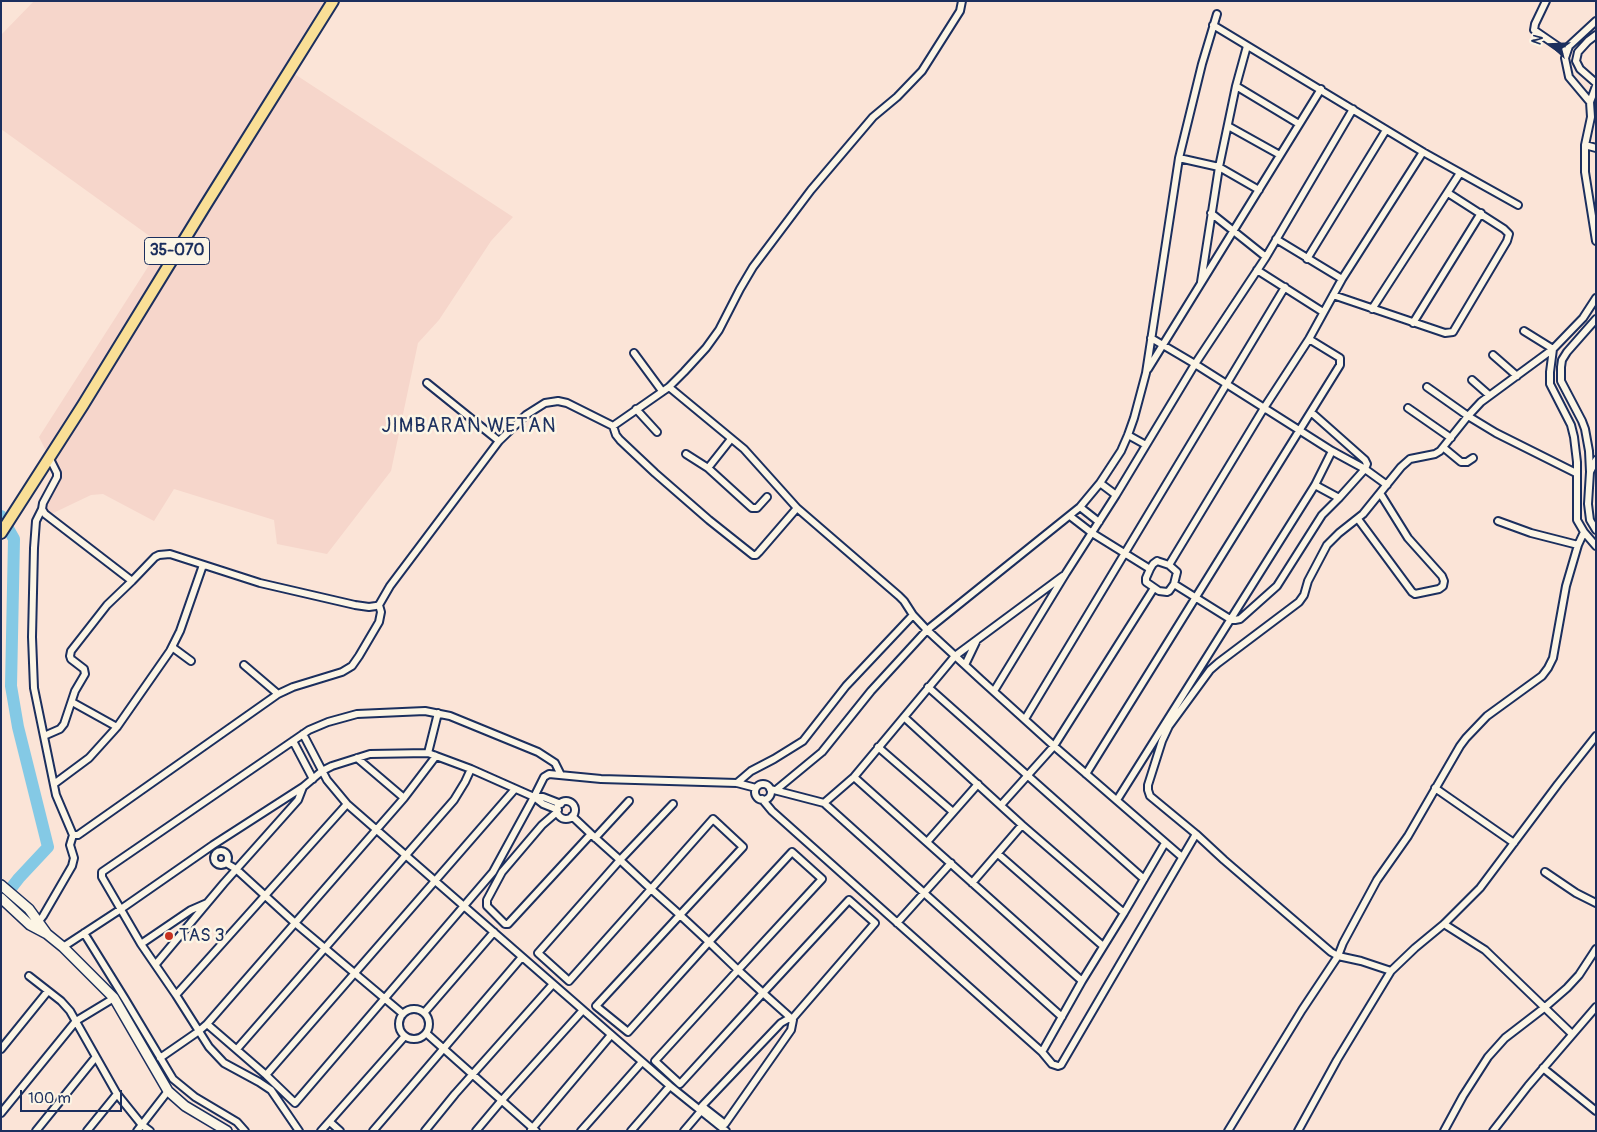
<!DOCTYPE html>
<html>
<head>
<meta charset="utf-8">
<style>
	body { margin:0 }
	#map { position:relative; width:1597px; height:1132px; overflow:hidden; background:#fbe4d7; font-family:Pangolin,sans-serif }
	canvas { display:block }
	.frame { position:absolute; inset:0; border:2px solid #1b2f5e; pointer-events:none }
	.north { position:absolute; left:1527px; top:20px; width:50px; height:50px; -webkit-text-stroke:4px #fcf5e5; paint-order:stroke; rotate:290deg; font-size:14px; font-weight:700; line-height:20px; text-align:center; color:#1b2f5e }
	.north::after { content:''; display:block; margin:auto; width:18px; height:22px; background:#1b2f5e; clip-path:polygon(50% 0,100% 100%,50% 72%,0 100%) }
	.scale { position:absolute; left:20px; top:1090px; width:102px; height:22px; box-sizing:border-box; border:2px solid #1b2f5e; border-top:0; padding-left:6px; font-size:15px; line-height:18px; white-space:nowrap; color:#1b2f5e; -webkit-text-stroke:4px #fcf5e5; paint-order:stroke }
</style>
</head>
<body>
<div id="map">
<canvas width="1597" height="1132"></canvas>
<div class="frame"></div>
<div class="north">N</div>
<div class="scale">100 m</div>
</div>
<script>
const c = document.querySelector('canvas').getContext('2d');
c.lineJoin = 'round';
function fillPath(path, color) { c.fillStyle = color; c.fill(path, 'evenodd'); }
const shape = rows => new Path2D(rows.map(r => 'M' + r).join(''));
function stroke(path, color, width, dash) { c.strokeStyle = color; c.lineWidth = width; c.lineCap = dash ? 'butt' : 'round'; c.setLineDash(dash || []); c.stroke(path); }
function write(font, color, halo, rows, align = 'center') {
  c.font = font + ' Pangolin,sans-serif'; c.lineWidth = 5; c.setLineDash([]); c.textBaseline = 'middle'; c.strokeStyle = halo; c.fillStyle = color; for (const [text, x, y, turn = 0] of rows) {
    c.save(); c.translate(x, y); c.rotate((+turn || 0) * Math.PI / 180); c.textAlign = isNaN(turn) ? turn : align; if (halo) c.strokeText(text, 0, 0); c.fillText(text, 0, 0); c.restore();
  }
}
fillPath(shape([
	[34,1,333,1,290,71,513,217,491,241,439,320,418,343,391,471,327,554,277,544,274,520,174,489,154,521,103,494,91,495,47,516,42,509,57,473,39,437,162,245,1,129,1,35]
]), '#f6d6cb');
stroke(shape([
	[1,516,14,539,11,686,18,727,48,847,19,878,1,901]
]), '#84c9e5', 12);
const street = shape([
	[1546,1,1535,24,1534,30,1566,52],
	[1596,21,1569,46,1565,58,1569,77,1590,102,1591,117,1585,145,1585,172,1596,241],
	[1213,25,1423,152,1518,205],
	[1596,35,1588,41,1578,52,1576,61,1580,69,1596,83],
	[1236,86,1299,124],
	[1590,102,1596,86],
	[1228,126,1280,155],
	[1585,145,1596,148],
	[1179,158,1219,167,1259,190],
	[1211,213,1266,257],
	[1276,239,1342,279],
	[1307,259,1386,130],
	[1257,270,1323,312],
	[1201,282,1219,167,1236,86,1247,46],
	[1333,295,1445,333,1453,332,1507,241,1509,234,1504,229,1448,193],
	[1372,309,1460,173],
	[1413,323,1481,213],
	[1524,331,1553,349],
	[1151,338,1195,364,1332,451,1365,469,1387,485],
	[1553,349,1550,372,1550,384,1571,425,1574,437,1577,462,1577,520,1584,532,1596,546],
	[634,353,662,391],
	[1493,355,1517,376],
	[1148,369,1321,89],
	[1472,380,1489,395],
	[427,383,499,441],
	[669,387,744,449,797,508,899,596,904,601,913,615,927,630,980,679,1054,746,1182,857],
	[1427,387,1468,416,1496,433,1576,473],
	[1408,408,1451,438],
	[636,409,657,432],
	[613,426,616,435,620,440,655,473,709,520,753,555,756,555,759,552,797,508],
	[1128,435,1146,445],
	[1444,448,1461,462,1467,462,1473,458],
	[686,454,708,468,752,508,757,508,767,497],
	[49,457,57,473,57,477,43,503,42,509,45,514,132,581,155,557,159,555,170,554,260,583,355,605,369,607,376,606,379,605,390,586,499,441,526,415,545,403,558,401,567,403,613,426,669,387,684,372,706,348,719,330,740,289,753,267,811,190,873,117,897,97,922,71,960,11,962,1],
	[1596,460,1590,472,1588,504,1590,520,1596,530],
	[708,468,731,439],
	[1590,472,1589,451,1585,429,1582,421,1561,381,1561,367,1562,360,1567,352,1596,319],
	[1100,483,1116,495],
	[1315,485,1339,498],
	[1080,507,1099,522],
	[42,509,36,521,34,548,32,637,34,688,56,795,73,835,78,835,278,694,293,687,342,672,352,666,359,656,379,622,381,612,379,605],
	[1070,516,1092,533,1150,569],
	[1358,519,1412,592,1415,594,1439,589,1443,586,1444,581,1442,576,1408,538,1380,493],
	[1498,521,1531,533,1578,545],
	[1157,561,1169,565,1177,572,1174,584,1169,591,1167,592,1159,591,1146,582,1146,578,1150,569,1153,564,1157,561],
	[1169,565,1264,408,1309,339,1342,279,1423,152],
	[1174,584,1230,619,1235,620,1240,619,1277,586,1322,515,1339,498,1365,469,1367,464,1365,460,1312,413],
	[172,647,191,661],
	[244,665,278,694],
	[965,665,976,642],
	[928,687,1144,879],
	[994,691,1066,573,1116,495,1195,364,1266,257,1353,109],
	[72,702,117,727],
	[904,717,1022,825,1124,913],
	[1025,719,1285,287],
	[303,734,327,780,347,804,670,1086,726,1131],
	[44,736,60,729,64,724,75,691,85,674,84,669,71,659,70,656,71,651,107,605,132,581],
	[293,741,313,779],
	[878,747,953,812],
	[428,753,438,713],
	[357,758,404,798],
	[1086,774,1340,365,1340,358,1309,339],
	[854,777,1082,981],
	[737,783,751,771,774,759,803,741,846,686,913,615],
	[54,784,89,758,117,727,170,651,180,631,203,565],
	'755 792a8 8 0 1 1 16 0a8 8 0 1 1-16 0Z',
	[1435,788,1514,843],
	[770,789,824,803,1062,1017],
	[776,790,822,752,871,691,927,630,1080,507,1100,483,1121,451,1128,435,1134,418,1146,373,1179,158,1202,64,1217,14],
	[534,797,543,797,561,804],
	[534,797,543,804,558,810],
	[762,799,772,811,1042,1052,1052,1064,1058,1066,1061,1065,1196,834],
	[1117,800,1315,485,1332,451],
	'557 810a9 9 0 1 1 18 0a9 9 0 1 1-18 0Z',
	[824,803,854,777,955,656,1063,576],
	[1002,804,1054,746,1154,588],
	[557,812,542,825,502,872,487,900,487,906,505,924,508,924,591,834],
	[572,816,591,834,620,860,651,889,680,915,709,942,738,970,763,993,792,1019,793,1020,791,1030,725,1124,702,1106,781,1023,788,1019,792,1019,875,923,849,900,763,993,680,1084,655,1061,738,970,822,879,792,852,709,942,628,1032,596,1006,680,915,743,847,713,819,651,889,569,981,538,953,620,860,673,804],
	[595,838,629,801],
	[927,842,978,784],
	'214 858a7 7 0 1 1 14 0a7 7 0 1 1-14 0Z',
	[998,854,1103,946],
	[226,863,236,869,295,923,403,1014],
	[1545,872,1576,893,1596,903],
	[972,883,1022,825],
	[897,923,951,863],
	[1444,924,1485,950,1572,1034],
	[36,925,43,916,72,866,74,858,70,845,73,835],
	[84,933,125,999,173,1079,195,1097,237,1122,245,1131],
	[141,944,191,910,207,903],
	[63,947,121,909,213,845,303,787,322,771,332,766,370,754,428,753,471,769,534,797,544,777,549,774,601,779,737,783,756,788],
	[156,964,224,883,298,800,303,787],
	[1391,971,1361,961,1338,956,1331,952,1224,860,1196,834,1150,796,1148,790,1148,785,1162,741,1169,726,1210,670,1218,663,1299,602,1304,595,1308,581,1327,545,1339,533,1363,514,1401,467,1410,459,1435,454,1440,451,1468,416,1481,402,1553,349,1583,318,1596,298],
	[29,976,61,1001,70,1011,117,1094,142,1125,150,1131],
	[176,995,347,804],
	'399 1024a15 15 0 1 1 30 0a15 15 0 1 1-30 0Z',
	[424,1013,494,932],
	[207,1024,266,1075,295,1103,493,872,534,797],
	[426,1033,536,1131],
	[1,1049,48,991],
	[237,1049,454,800,465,782,471,769],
	[1042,1052,1082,981,1124,913,1165,843],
	[160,1058,199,1031,207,1024,404,798,436,756],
	[1543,1068,1596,1111],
	[266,1075,515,789],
	[1,1113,76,1021,114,998],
	[330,1122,340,1131],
	[531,1130,611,1035],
	[36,1131,95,1058],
	[87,1131,117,1094],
	[137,1131,168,1091],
	[299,1131,271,1090,259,1082,224,1063,209,1047,176,995,141,944,102,877,102,872,309,730,328,722,357,714,425,711,450,716,538,752,555,763,561,775],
	[321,1131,405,1036],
	[373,1131,522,957],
	[425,1131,455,1094,553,984],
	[476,1131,502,1100,583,1010],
	[581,1131,642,1062],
	[631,1131,670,1086],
	[684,1131,701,1111],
	[1228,1131,1302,1010,1338,956,1343,943,1377,880,1408,836,1460,746,1466,738,1487,716,1542,676,1548,668,1553,658,1566,586,1578,545,1584,532],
	[1298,1131,1337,1060,1391,971,1415,948,1444,924,1480,888,1558,784,1596,736],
	[1444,1131,1463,1096,1488,1057,1505,1038,1544,1008,1567,988,1579,975,1596,949],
	[1493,1131,1528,1086,1596,1007]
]);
const secondary = shape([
	[1,885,29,909,47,934,63,947,114,998,168,1091,185,1106,227,1131],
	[1,898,30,925,47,934]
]);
const primary = shape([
	[1,533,83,405,205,206,333,1]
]);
stroke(street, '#1b2f5e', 10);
stroke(secondary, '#1b2f5e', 12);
stroke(primary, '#1b2f5e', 14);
stroke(street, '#fcf5e5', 6);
stroke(secondary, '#fcf5e5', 9);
stroke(primary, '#f9df96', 10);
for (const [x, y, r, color] of [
	[169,936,5,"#c8321e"]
]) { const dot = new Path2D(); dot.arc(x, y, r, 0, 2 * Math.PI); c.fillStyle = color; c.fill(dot); stroke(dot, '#fcf5e5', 2); }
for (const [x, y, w] of [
	[177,251,65]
]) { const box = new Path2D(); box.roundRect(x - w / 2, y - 13.5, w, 27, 4); c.fillStyle = '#fcf5e5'; c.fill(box); stroke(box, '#1b2f5e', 1); }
write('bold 16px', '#1b2f5e', null, [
	["35-070",177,251]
]);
write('18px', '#1b2f5e', '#fcf5e5', [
	["TAS 3",179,936]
], 'left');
c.letterSpacing = '1px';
write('20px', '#1b2f5e', '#fcf5e5', [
	["JIMBARAN WETAN",469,427]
]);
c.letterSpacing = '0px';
</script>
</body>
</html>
